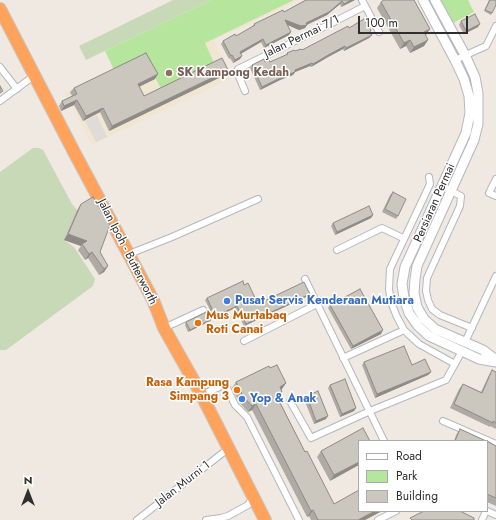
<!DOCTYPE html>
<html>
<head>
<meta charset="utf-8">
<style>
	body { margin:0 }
	#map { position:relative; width:496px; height:520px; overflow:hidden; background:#efe9e1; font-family:Jost,sans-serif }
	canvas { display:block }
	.legend { position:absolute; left:358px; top:440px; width:130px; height:72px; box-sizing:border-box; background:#fff; border:1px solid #ababab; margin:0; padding:5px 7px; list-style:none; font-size:12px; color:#2e2e2e }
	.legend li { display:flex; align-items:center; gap:8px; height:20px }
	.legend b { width:20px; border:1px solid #ababab }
	.north { position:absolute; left:8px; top:472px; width:40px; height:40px; -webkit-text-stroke:3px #fff; paint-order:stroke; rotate:0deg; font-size:11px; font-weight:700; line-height:16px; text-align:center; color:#2e2e2e }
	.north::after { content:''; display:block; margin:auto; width:14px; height:18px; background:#2e2e2e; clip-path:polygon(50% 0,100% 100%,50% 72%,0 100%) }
	.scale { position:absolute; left:358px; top:16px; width:110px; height:18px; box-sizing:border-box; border:2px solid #2e2e2e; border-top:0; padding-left:5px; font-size:12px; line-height:14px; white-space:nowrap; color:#2e2e2e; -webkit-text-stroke:3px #fff; paint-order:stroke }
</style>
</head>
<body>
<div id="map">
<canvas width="496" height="520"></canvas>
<ul class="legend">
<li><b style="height:5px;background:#fff"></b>Road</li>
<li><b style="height:11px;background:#b6e59e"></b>Park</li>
<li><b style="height:11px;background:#cbc7bf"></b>Building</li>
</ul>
<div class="north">N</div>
<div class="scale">100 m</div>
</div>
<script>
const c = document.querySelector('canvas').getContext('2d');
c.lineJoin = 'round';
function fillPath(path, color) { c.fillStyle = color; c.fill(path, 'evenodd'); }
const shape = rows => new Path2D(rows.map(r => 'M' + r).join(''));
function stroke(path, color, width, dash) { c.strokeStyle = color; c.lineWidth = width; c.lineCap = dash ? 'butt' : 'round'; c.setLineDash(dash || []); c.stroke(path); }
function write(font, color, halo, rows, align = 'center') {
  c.font = font + ' Jost,sans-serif'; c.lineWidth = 3; c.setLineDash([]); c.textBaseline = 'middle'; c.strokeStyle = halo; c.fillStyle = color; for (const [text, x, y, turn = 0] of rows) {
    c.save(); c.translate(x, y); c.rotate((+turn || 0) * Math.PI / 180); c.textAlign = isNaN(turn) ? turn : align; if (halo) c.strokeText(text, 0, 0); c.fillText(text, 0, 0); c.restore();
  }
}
fillPath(shape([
	[255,0,299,0,214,40,233,77,92,145,65,94]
]), '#f0e6d1');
fillPath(shape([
	[211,0,294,0,205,43,214,63,161,89,144,55,114,70,105,51],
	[441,0,468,0,474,12,453,23]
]), '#b6e59e');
fillPath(shape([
	[173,0,211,0,86,60,79,46],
	[33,148,39,148,43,150,72,204,77,210,64,240,74,247,95,279,93,286,6,350,0,350,0,172]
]), '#c8d9b8');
fillPath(shape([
	[97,115,107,137,96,142,85,121]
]), '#dfdcd8');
const street = shape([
	[362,0,379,32],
	[455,60,486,46,496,26],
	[0,67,17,89],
	[245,91,237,72,238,69,240,68,332,23,365,6],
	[0,101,35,75],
	[429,177,430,184,390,269,389,289,391,302,397,317,404,330,419,344,455,364],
	[496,179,489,193,496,196],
	[443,187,461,196,460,206,427,278,426,291,428,300,432,309,440,315,472,328],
	[337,250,382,228,403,238],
	[129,254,172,237,258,199],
	[305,279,384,441],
	[164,328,203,310],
	[244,341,317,304],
	[465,342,496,276],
	[343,358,404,330],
	[201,395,224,385,226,386,235,405,247,417,299,520],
	[290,401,311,438,370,411,446,380,462,351],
	[443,421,496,444],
	[487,511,496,515],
	[137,520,229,448],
	[206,520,221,518,228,516,248,505,254,495],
	[378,520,396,511],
	[482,520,486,511]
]);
const secondary = shape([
	[423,0,455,60,464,79,469,96,470,113,466,133,405,267,402,284,404,298,409,313,418,326,429,336,479,359,496,362],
	[435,0,465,55,475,77,478,93,478,124,474,140,417,266,415,279,414,293,417,307,424,319,435,329,483,350,496,360]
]);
const highway = shape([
	[0,9,74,152,135,266,153,300,164,328,200,392,265,520]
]);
stroke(street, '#b4b7c1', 8);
stroke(secondary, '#b4b7c1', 11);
stroke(highway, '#c9c9c9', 14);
stroke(street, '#fff', 6);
stroke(secondary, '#fff', 9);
stroke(highway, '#ffa35c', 12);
fillPath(shape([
	[306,0,355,0,341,7,340,4,327,15,307,25,305,28,299,30,288,25,289,35,264,48,261,42,241,54,240,59,233,63,230,58,229,59,221,44,223,41,236,36,252,27,254,24,284,12],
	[489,0,496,0,492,13,491,15,484,11],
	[381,2,430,29,425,35,428,40,424,46,410,53,406,46,400,49,377,8],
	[461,21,478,27,464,34,459,25],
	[349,28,370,32,372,35,369,38,344,51,343,49,328,57,311,67,310,66,295,72,293,75,280,80,260,90,250,68,252,65,265,62,270,62,286,55,287,53,295,51,302,50],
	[228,70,225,75,109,131,100,112,83,121,74,105,61,111,59,106,62,101,72,96,70,92,74,88,155,79,139,86,144,96],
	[393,192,398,216,396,219,382,212,390,195],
	[81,204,100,252,108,266,104,272,99,275,88,258,85,260,78,250,81,246,64,240,77,210],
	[373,215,371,218,335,235,331,226,333,223],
	[244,285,258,304,310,294,308,296,244,326,235,308,212,319,210,321,188,332,185,325,186,322,210,310,205,300,207,298],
	[330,305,381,334,351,349,328,308],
	[364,362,412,365,431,372,428,375,375,398,362,365],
	[270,368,286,383,281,390,278,398,305,452,334,504,382,511,365,520,311,520,309,516,307,517,252,410,248,412,239,402,232,388,236,382],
	[492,370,496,372,496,429,490,426,490,427,450,408,459,389,463,384,481,392,489,375],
	[330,385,356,408,354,411,340,417,328,388],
	[307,396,326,419,314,424,304,399],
	[460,429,486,441,454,441,456,435],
	[370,441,330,481,317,457,321,451],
	[487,441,496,446,496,506,487,502]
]), '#afaba4');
fillPath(shape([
	[351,0,355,0,341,7,344,4],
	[342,1,340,4,327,15,306,25,307,25,305,28,299,30,283,23,285,20,306,23],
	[480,24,478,27,464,34,466,31],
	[430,29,426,35,419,38,424,32],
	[291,32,289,35,264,48,266,45],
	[372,35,369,38,344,51,346,48],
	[263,39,261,42,238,55,240,52],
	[410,40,406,46,400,49,404,43],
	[428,40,424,46,410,53,414,47],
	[345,46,343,49,328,57,311,67,313,64,330,54],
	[242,56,240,59,233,63,235,60],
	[312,63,310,66,295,72,293,75,280,80,260,90,262,87,295,70],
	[228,70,225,75,109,131,112,126],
	[158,74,155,79,135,89,138,84],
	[77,100,74,105,61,111,64,106],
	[103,108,100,112,83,121,86,116],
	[373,215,371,218,335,235,337,232],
	[68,234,87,241,82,244,81,246,64,240],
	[92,252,88,258,85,260,89,254],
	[108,266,104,272,99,275,104,269],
	[310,294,308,296,244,326,246,324],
	[237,306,235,308,212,319,210,321,188,332,190,330,212,318],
	[383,330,381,334,351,349,353,346],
	[431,372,428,375,375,398,377,394],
	[286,383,282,389,275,393,280,387],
	[282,392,278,398,272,401,276,395],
	[256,404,252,410,248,412,252,406],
	[356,408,354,411,340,417,342,414],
	[328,416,326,419,314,424,316,421],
	[359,462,359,465,330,481,334,475],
	[313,510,309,516,307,517,311,511],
	[375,511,382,511,365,520,358,520]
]), '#8e8b86');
const building = shape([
	[306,0,351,0,344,4,342,1,329,12,306,23,307,25,301,26,285,20,291,32,266,45,263,39,240,52,242,56,235,60,232,55,231,56,223,41,235,34,236,36,255,25,254,24,283,10,284,12,306,0],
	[384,0,414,0,430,29,424,32,428,40,414,47,410,40,404,43,381,2,384,0],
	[490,0,496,0,496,5,492,13,485,10,490,0],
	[475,14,480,24,466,31,461,21,475,14],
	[364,19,371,30,370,32,372,35,346,48,345,46,330,54,313,64,312,63,295,70,295,72,282,77,262,87,252,65,264,59,265,62,269,60,270,62,288,54,287,53,294,50,295,51,301,49,302,50,348,26,349,28,364,19],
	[146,53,158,74,138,84,144,96,222,58,228,70,112,126,103,108,86,116,77,100,64,106,62,101,77,94,74,88,146,53],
	[0,86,3,91,0,93,0,86],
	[393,192,406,199,398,216,385,209,393,192],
	[93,197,110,225,100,252,108,266,104,269,92,252,89,254,82,244,87,241,68,234,81,204,93,197],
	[369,206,373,215,337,232,333,223,369,206],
	[243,281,244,285,248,283,258,304,304,282,310,294,246,324,237,306,212,318,212,319,190,330,186,322,212,309,207,298,243,281],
	[360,289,383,330,353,346,330,305,360,289],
	[404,346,412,365,425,359,431,372,377,394,364,362,404,346],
	[277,365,286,383,280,387,282,392,276,395,305,452,307,451,334,504,359,490,359,511,375,511,358,520,318,520,313,510,311,511,256,404,252,406,243,396,236,382,269,366,270,368,277,365],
	[492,370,496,372,496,423,493,421,493,423,454,404,463,384,482,393,492,370],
	[345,379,356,408,342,414,330,385,345,379],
	[318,391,328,416,316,421,307,396,318,391],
	[363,428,370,441,359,441,359,462,334,475,321,451,363,428],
	[460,429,486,441,455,441,460,429],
	[487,441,496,446,496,498,487,494,487,441],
	[424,511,460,511,474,518,474,520,412,520,410,518,424,511]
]);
fillPath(building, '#cbc7bf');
stroke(building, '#8e8b86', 1);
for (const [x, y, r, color] of [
	[169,73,4,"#8d6e63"],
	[227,301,4,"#3f7fe0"],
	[198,323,4,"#e8710a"],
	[237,390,4,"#e8710a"],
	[242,399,4,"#3f7fe0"]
]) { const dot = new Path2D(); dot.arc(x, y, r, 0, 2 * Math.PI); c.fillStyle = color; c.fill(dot); stroke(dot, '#fff', 1.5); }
write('12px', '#2e2e2e', '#fff', [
	["Jalan Permai 7/1",302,37,-26],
	["Persiaran Permai",435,203,-66],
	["Jalan Ipoh - Butterworth",127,252,63],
	["Jalan Murni 1",183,484,-38]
]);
write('bold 12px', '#785e54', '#fff', [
	["SK Kampong Kedah",177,73]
], 'left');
write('bold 12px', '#366cbe', '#fff', [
	["Pusat Servis Kenderaan Mutiara",235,301],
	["Yop & Anak",250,399]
], 'left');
write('bold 12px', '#c56008', '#fff', [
	["Mus Murtabaq",206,316],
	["Roti Canai",206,330],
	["Rasa Kampung",229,383,"right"],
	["Simpang 3",229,397,"right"]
], 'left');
</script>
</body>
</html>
